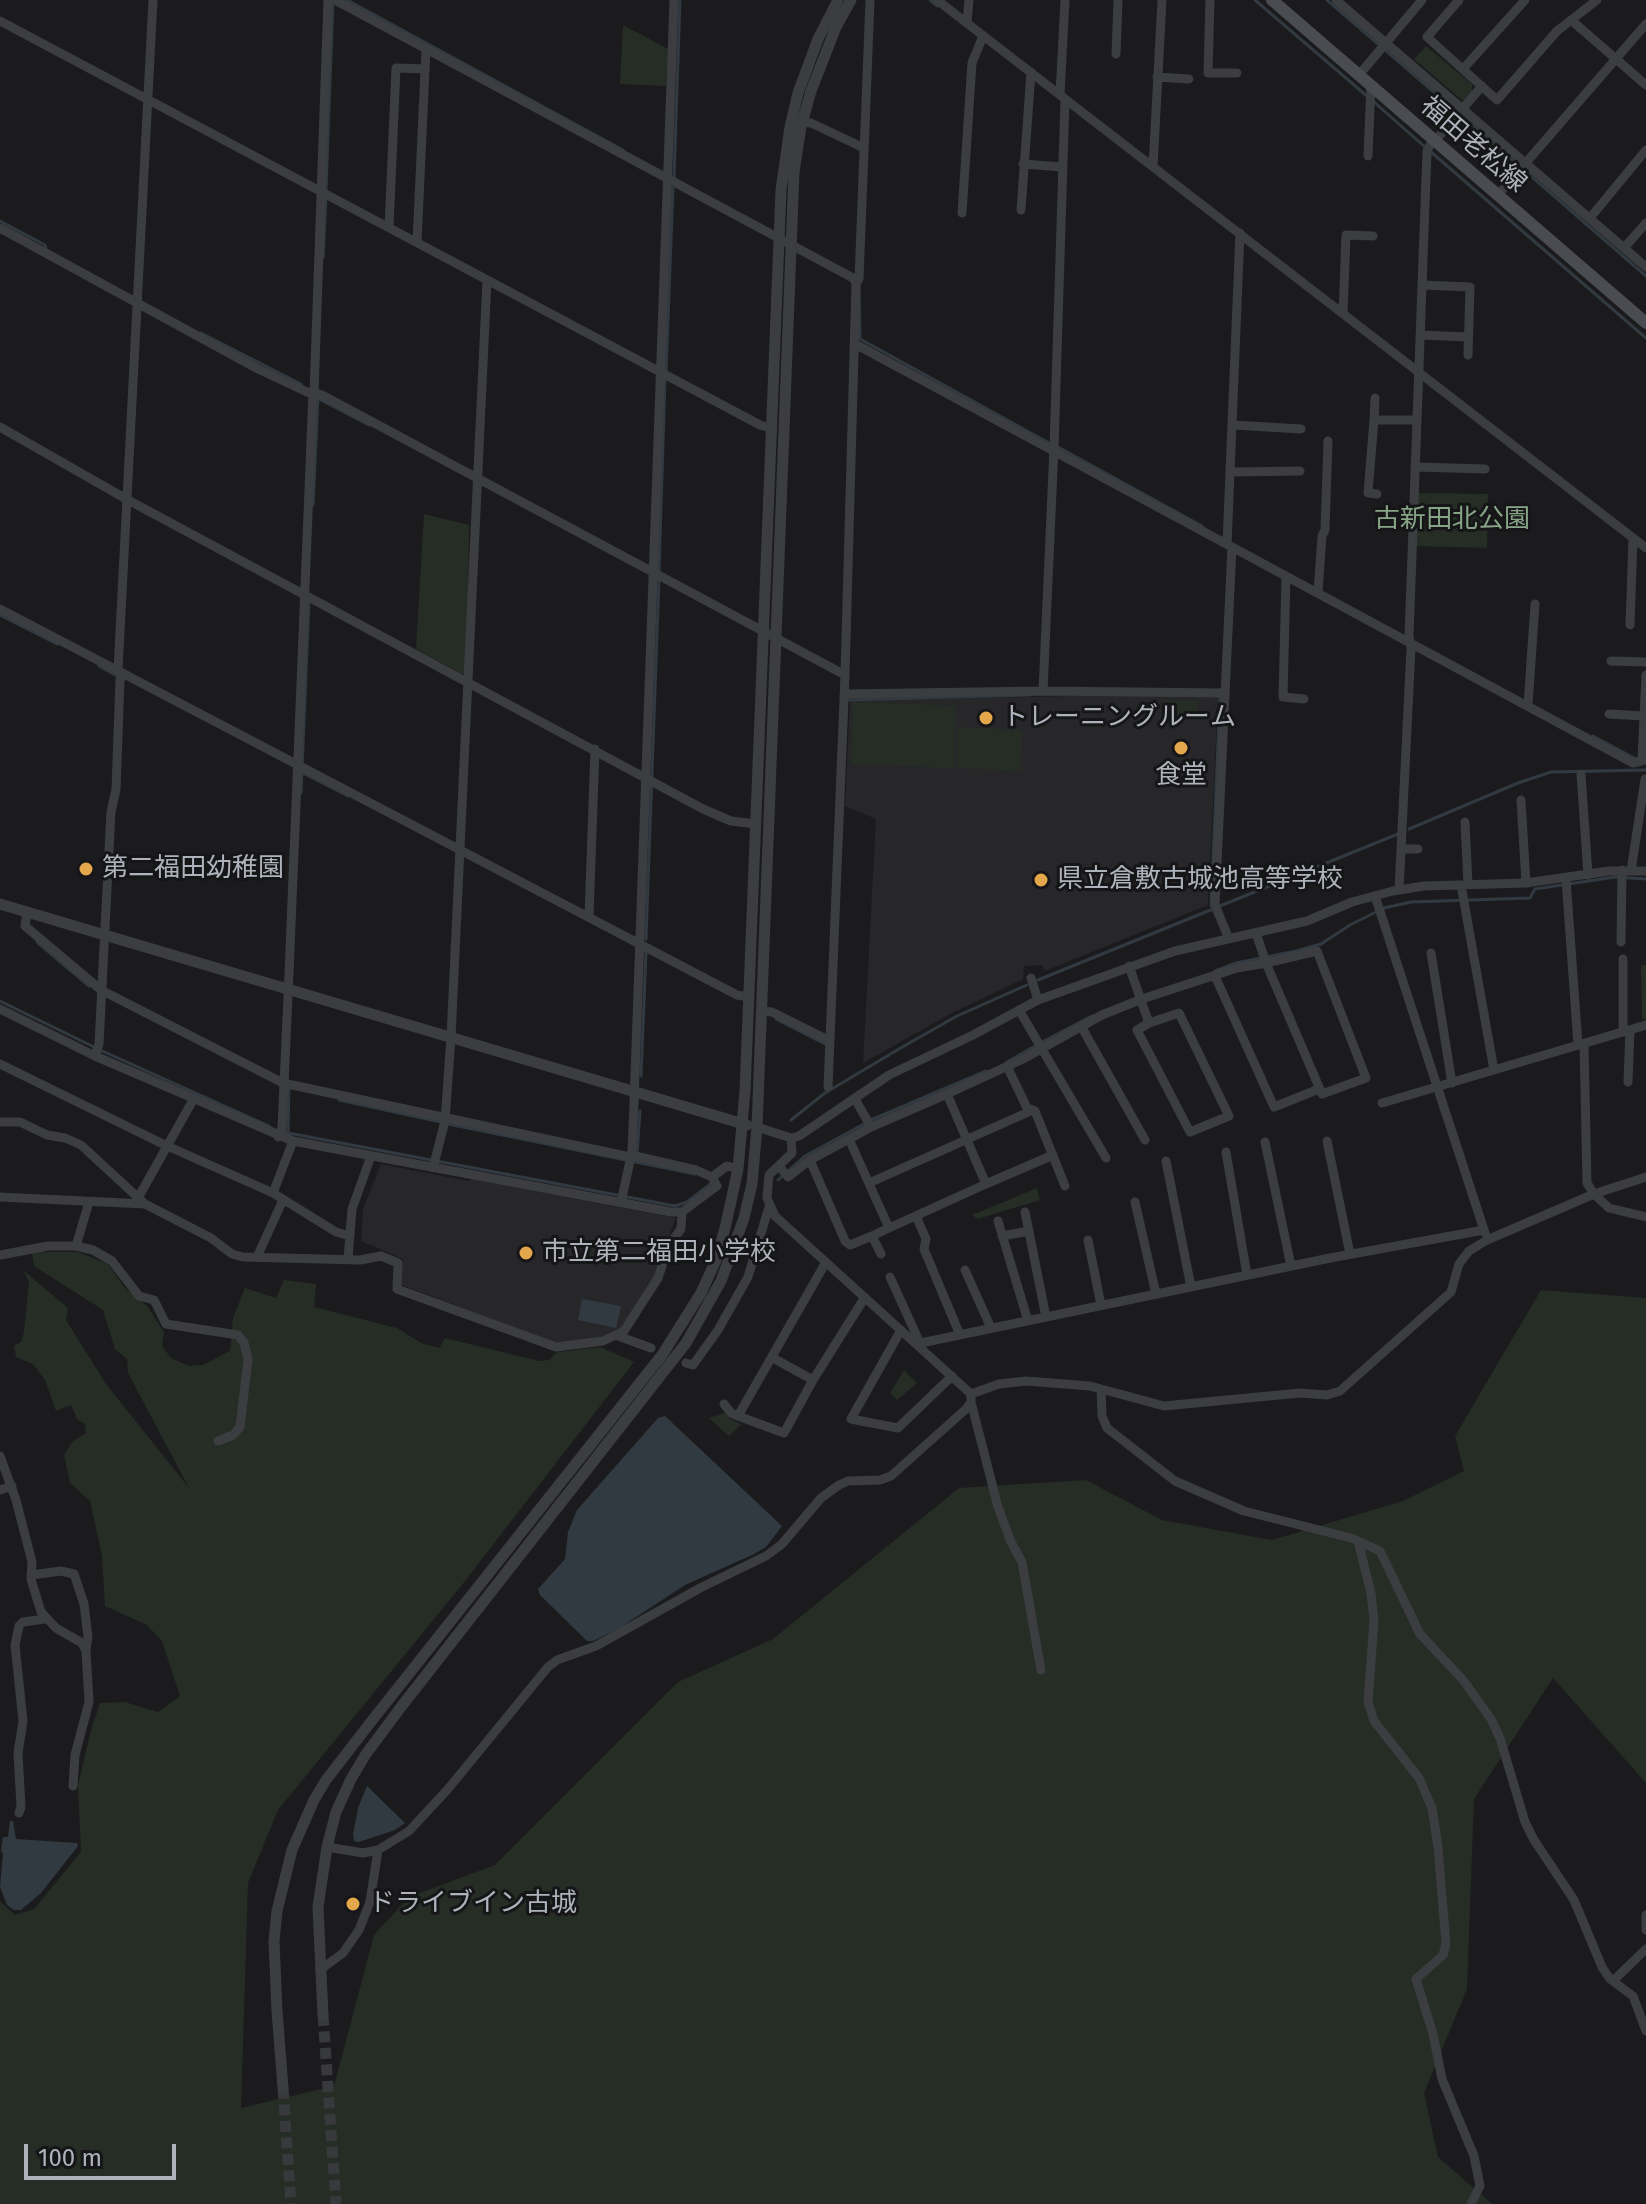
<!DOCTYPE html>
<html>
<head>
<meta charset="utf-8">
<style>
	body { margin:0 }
	#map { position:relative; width:1646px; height:2204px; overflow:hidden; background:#1b1b1d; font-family:"Fira Sans",sans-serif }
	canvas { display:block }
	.scale { position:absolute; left:24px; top:2144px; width:152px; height:36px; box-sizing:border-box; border:4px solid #aeb3bb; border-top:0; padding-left:10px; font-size:24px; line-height:28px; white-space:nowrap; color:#aeb3bb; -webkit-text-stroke:6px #161618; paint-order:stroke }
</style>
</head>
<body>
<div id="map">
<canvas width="1646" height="2204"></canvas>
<div class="scale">100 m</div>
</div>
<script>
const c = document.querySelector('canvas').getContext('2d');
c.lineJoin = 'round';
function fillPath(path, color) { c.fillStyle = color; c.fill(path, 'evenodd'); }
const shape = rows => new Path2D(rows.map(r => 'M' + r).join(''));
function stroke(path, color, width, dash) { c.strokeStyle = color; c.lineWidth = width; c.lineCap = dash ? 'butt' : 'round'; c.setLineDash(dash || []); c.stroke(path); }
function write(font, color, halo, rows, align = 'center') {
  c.font = font + ' "Fira Sans","Noto Sans JP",sans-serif'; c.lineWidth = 6; c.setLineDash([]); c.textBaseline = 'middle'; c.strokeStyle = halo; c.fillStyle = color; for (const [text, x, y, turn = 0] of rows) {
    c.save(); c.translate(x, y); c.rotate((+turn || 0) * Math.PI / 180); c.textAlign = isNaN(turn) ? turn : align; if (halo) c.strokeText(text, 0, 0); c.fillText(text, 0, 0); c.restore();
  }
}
fillPath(shape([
	[1114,695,1218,697,1208,905,1045,971,1042,965,1024,966,1023,979,950,1014,863,1063,876,819,845,806,850,701],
	[381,1164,468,1181,471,1179,676,1218,652,1282,621,1330,606,1336,555,1343,402,1285,400,1279,403,1259,361,1241,363,1209]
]), '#27272a');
fillPath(shape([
	[623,25,668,49,666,86,620,84],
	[1426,46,1472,84,1472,91,1463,101,1414,59],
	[1417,493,1488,494,1487,548,1416,546],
	[424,514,469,525,467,671,462,674,416,649],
	[1163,700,1198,701,1197,717,1163,716],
	[853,702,956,706,954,768,851,764],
	[958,727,1022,730,1020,771,956,768],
	[1641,965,1646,965,1646,1018,1642,1020],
	[1037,1188,1040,1200,978,1219,972,1215],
	[32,1252,78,1252,108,1264,124,1287,147,1306,164,1332,162,1346,171,1358,189,1366,203,1365,230,1351,233,1318,245,1288,276,1298,284,1280,316,1284,314,1307,397,1328,421,1343,439,1348,445,1338,539,1361,549,1360,557,1352,600,1347,634,1362,465,1581,278,1810,248,1883,241,2108,334,2086,374,1935,409,1897,495,1865,678,1682,773,1639,959,1488,1086,1480,1162,1520,1272,1540,1403,1501,1464,1471,1455,1436,1541,1290,1646,1298,1646,1783,1553,1678,1474,1799,1467,1989,1424,2093,1438,2157,1492,2204,0,2204,0,1901,15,1915,34,1909,81,1852,78,1785,91,1730,100,1703,125,1702,158,1712,180,1696,162,1641,147,1625,105,1606,102,1556,90,1501,70,1483,64,1455,73,1441,86,1433,85,1424,77,1419,71,1405,56,1411,45,1380,33,1364,16,1357,14,1346,21,1342,24,1332,29,1282,23,1270,68,1308,66,1320,106,1384,189,1488,128,1373,127,1359,115,1349,103,1310,34,1266],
	[904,1370,917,1383,897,1400,890,1393],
	[725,1413,730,1419,741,1424,729,1436,709,1418]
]), '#252d25');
fillPath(shape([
	[582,1299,621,1306,616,1328,578,1320],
	[665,1416,782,1526,766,1547,754,1554,685,1585,618,1629,593,1641,587,1641,540,1595,538,1589,565,1559,568,1532,577,1510,658,1418],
	[367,1786,405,1823,395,1830,359,1842,354,1841,353,1834,358,1808],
	[10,1821,13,1821,16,1839,77,1843,78,1846,41,1893,21,1910,14,1910,7,1905,0,1887,3,1854,1,1851,3,1837,8,1837]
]), '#313a40');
stroke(shape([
	[347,0,623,150],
	[930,0,937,6],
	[1255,0,1368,97],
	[1327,0,1456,111],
	[1374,102,1425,147],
	[1462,116,1646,276],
	[1431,152,1646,338],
	[674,178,680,0],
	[326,190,333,1],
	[0,221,45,245,46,250],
	[323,258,326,197],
	[859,285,860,339,1051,444],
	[201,333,301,384],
	[666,372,673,188],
	[319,399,369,425],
	[1058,447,1202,526],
	[313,505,318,397],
	[659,571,665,379],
	[0,615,57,644],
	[99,666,117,676],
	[848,700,1030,695],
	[1593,736,1636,759],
	[301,772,348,796],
	[301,793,309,601],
	[1409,829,1518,783,1551,772,1646,770],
	[1211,906,1220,696,1217,696],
	[1220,906,1398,834],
	[646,939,659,579],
	[37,942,89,986],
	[1215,971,1236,963,1296,951,1321,944,1350,925,1384,908,1411,902,1530,898,1535,889,1615,877,1646,879],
	[1038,980,1213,909],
	[0,1001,94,1047],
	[776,1019,825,1044],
	[1042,1042,1092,1016],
	[100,1050,269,1126],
	[1007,1062,1035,1046],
	[641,1076,646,952],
	[339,1100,441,1122],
	[791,1120,825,1093,904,1046,957,1016,1027,985],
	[871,1120,986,1071],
	[448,1124,695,1174],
	[283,1132,675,1206,687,1202,713,1182],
	[288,1134,289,1086],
	[637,1155,640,1111],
	[778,1180,805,1156,864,1124]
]), '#313a40', 3);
stroke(shape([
	[323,2015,336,2204],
	[283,2088,291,2204]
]), '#38393d', 11, [11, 5.5]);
stroke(shape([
	[335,0,853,278,856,283],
	[937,0,1646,548],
	[1210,0,1208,73,1237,73],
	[1336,0,1646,267],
	[1459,0,1427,37,1497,100,1557,31,1597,0],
	[1571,20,1646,85],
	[0,21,760,425,771,428],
	[967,23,969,0],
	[1116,54,1118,0],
	[1463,69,1525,0],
	[1359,75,1422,0],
	[1157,77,1189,79],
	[1060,94,1065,0],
	[803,122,811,123,864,148],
	[1435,141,1482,86],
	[1368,156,1371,85],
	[1023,164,1062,167],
	[1153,167,1162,0],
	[1498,195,1646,24],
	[1021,210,1031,72],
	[962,213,972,63,983,36],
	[1590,218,1646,150],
	[389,227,396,68,425,69],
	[0,228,258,369,307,392,322,395,845,675],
	[417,242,426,49],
	[1624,248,1646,223],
	[1422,285,1470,287,1468,355],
	[1343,314,1346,235,1373,236],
	[1420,335,1468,337],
	[855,344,1633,763,1646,760],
	[314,393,328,0],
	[1374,420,1375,398],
	[1233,425,1301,429],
	[0,427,128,500,703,809,731,821,756,824],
	[1415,467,1485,469],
	[1232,472,1300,471],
	[1377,494,1368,493,1374,420,1417,420],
	[1227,544,1240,233],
	[1286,577,1283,697,1304,699],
	[1318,592,1322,536,1325,530,1328,441],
	[0,609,737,995,749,997],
	[1630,625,1633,538],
	[1611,661,1646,662],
	[118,670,153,0],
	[1043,691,1054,448,1065,100],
	[844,694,1043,691,1224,693],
	[1528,705,1535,604],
	[1609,714,1643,716],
	[1642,759,1646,675],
	[1581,774,1588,875],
	[1521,800,1526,883],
	[1465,822,1468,884],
	[1402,849,1418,849],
	[1631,871,1645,779],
	[1566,879,1578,1045],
	[1461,885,1494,1070],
	[1399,890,1411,648,1409,636,1427,151,1433,139],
	[1375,896,1485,1233],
	[27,912,25,926,101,990,283,1083,630,1157],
	[589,916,595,749],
	[1229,939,1215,905,1232,547],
	[1621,942,1622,870],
	[1431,953,1452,1083],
	[1623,959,1623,1032],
	[1129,966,1149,1023,1179,1013,1229,1116,1190,1132,1137,1030,1149,1023],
	[1215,976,1274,1107,1319,1089],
	[1031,978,1038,1000],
	[0,1009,95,1056,293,1141,671,1212,682,1212,717,1186,712,1177],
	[1019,1010,1106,1158],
	[762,1011,772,1012,830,1041],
	[1081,1026,1145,1140],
	[1584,1044,1587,1183,1594,1194,1609,1208,1646,1217],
	[95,1056,99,1044,111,812,116,789,120,680,123,673],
	[0,1064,165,1145,273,1193,336,1232,350,1236],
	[1007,1066,1027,1108,1035,1111,1065,1186],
	[1628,1082,1630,1030],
	[828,1087,845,675,856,283,859,279,870,0],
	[947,1094,1023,1059,1102,1015,1142,999,1237,968,1266,963,1317,951,1366,1078,1322,1094,1266,963,1256,933],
	[855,1099,871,1127,947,1094,986,1184,889,1228,849,1139,871,1127],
	[1382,1103,1646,1025],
	[0,1122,20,1122,47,1135,65,1138,81,1145,145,1204],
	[757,1127,791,1138,799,1136,889,1075,973,1035,1038,1000,1175,951,1307,921,1352,902,1393,891,1424,886,1526,883,1609,871,1646,871],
	[278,1137,282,1128,289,974,313,393],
	[791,1138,792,1153,769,1175,767,1198,775,1216,971,1394],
	[1327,1141,1350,1254],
	[1265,1142,1291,1266],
	[1226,1152,1247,1275],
	[631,1155,696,1170,712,1177,727,1166,738,1169],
	[810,1160,845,1241,850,1245,872,1236],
	[1166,1161,1191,1287],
	[779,1166,788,1177,810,1160,849,1139],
	[433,1168,445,1121,451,1037,487,280],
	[869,1183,1033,1110],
	[986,1184,1053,1155],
	[273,1193,293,1141],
	[0,1197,145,1204,211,1238,232,1254,243,1257,360,1260,381,1256,398,1263,397,1289,556,1347,603,1341,624,1331,658,1278,669,1245,681,1229,682,1212],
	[138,1198,193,1100],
	[621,1202,632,1152,634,1102,674,0],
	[1135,1202,1156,1294],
	[1025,1212,1046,1317],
	[916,1216,926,1239,924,1249,960,1335],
	[998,1221,1028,1321],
	[1002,1236,1029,1231],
	[1088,1240,1101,1305],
	[76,1246,89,1202],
	[881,1254,872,1236,889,1228],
	[0,1255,48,1246,76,1246,93,1250,112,1261,139,1296,154,1300,166,1324,238,1335,244,1343,248,1359,240,1427,233,1435,218,1441],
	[257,1257,283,1200],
	[348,1259,352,1209,371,1156],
	[965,1270,991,1328],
	[890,1277,920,1343],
	[901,1330,851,1419,898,1428,952,1376],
	[618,1336,651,1348],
	[916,1344,1330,1258,1484,1230],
	[773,1358,813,1380,784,1433,738,1416,826,1262],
	[686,1363,693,1365,718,1330,748,1277,769,1207],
	[813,1380,865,1297],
	[1101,1389,1102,1416,1107,1428,1175,1481,1244,1511,1351,1538,1380,1551,1420,1634,1463,1680,1491,1719,1500,1738,1525,1822,1534,1840,1574,1900,1602,1967,1610,1979,1633,1996,1646,2031],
	[971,1394,999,1384,1026,1381,1090,1386,1164,1406,1300,1393,1327,1395,1340,1391,1451,1292,1459,1264,1469,1251,1487,1240,1594,1194,1646,1177],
	[971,1402,998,1507,1011,1542,1022,1562,1041,1670],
	[724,1404,731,1413,738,1416],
	[0,1456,16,1500,32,1562,31,1579,41,1612,56,1628,82,1643,86,1651,89,1702,75,1755,73,1786],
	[0,1490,12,1486],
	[1358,1541,1371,1593,1374,1621,1368,1702,1374,1721,1419,1778,1432,1808,1438,1847,1446,1944,1443,1955,1416,1979,1433,2034,1442,2079,1474,2156,1480,2186,1471,2204],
	[31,1575,61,1571,74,1574,84,1604,88,1637,86,1649],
	[19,1813,21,1807,18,1753,23,1721,15,1645,19,1626,23,1622,45,1619],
	[327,1847,363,1853,378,1850,409,1831,448,1789,548,1667,557,1660,596,1646,702,1587,766,1556,782,1544,821,1498,839,1485,848,1481,880,1480,891,1476,966,1409,971,1402,971,1394],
	[1646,1915,1646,1930],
	[320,1970,343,1953,359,1930,370,1902,378,1850],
	[1613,1981,1646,1949]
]), '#3c3d41', 9);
stroke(shape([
	[0,904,747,1125],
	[323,2015,318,1907,327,1847,336,1812,351,1779,366,1754,401,1707,686,1343,721,1281,744,1218,752,1184,757,1127,794,172,801,127,811,91,836,27,851,0],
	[283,2088,277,2011,274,1941,277,1911,292,1850,314,1800,326,1780,370,1723,662,1355,701,1293,717,1258,726,1224,738,1169,745,1091,781,190,790,127,798,93,818,39,838,0]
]), '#3c3d41', 11);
stroke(shape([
	[1272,0,1646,323]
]), '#4a4c51', 12);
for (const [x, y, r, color] of [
	[986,718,8,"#e4a74b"],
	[1181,748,8,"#e4a74b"],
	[86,869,8,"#e4a74b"],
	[1041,880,8,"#e4a74b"],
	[526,1253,8,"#e4a74b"],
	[353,1904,8,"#e4a74b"]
]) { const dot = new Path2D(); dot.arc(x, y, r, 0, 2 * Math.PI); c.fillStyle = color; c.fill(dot); stroke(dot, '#161618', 3); }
write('26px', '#aeb3bb', '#161618', [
	["福田老松線",1473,145,41]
]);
write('26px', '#87a487', '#161618', [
	["古新田北公園",1452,520]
]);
write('26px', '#aeb3bb', '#161618', [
	["トレーニングルーム",1002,718],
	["食堂",1181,776,"center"],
	["第二福田幼稚園",102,869],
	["県立倉敷古城池高等学校",1057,880],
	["市立第二福田小学校",542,1253],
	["ドライブイン古城",369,1904]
], 'left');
</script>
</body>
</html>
